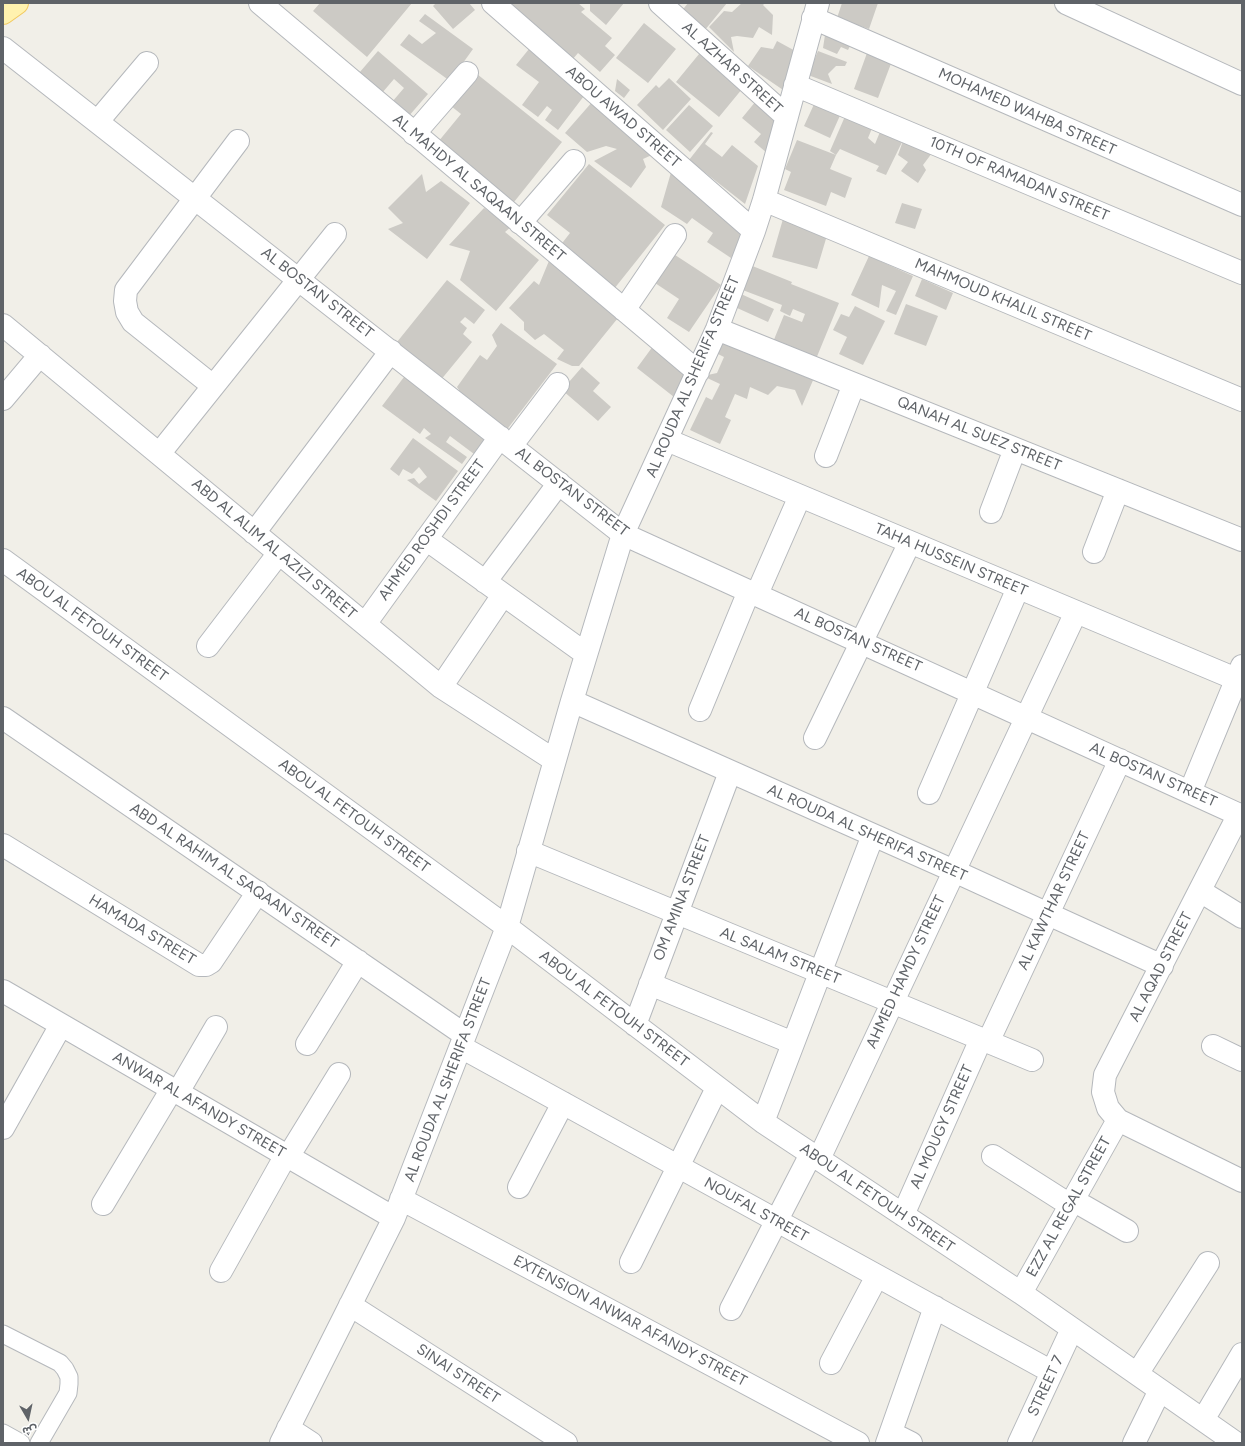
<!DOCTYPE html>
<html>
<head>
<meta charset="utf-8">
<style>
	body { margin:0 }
	#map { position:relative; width:1245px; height:1446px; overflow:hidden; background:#f1efe8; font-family:Figtree,"Noto Sans Arabic",sans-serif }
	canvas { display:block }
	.frame { position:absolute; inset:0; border:4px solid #5f6368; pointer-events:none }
	.north { position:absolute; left:8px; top:1398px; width:40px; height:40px; -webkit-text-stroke:3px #fff; paint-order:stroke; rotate:171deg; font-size:11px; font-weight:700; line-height:16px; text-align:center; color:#5f6368 }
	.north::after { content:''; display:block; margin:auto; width:14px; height:18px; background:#5f6368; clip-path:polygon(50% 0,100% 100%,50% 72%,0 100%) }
</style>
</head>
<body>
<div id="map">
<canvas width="1245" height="1446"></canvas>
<div class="frame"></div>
<div class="north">ش</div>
</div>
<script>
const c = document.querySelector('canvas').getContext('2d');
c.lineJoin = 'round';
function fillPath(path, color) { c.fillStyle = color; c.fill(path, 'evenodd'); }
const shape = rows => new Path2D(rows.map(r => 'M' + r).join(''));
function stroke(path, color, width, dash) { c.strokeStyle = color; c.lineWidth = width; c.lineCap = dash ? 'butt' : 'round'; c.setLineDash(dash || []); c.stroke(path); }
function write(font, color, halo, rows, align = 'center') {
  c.font = font + ' Figtree,sans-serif'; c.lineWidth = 3; c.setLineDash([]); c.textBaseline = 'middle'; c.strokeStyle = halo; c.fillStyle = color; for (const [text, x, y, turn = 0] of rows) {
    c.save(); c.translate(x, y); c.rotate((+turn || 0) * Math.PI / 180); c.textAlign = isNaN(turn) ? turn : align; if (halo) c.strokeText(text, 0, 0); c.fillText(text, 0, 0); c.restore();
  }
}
fillPath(shape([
	[320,3,412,3,367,57,313,11],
	[436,3,469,3,475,10,453,29,433,6],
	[509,3,578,3,585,9,581,12,612,38,605,46,615,55,600,72,578,53,567,66],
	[590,3,624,3,606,25,590,11],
	[688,3,727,3,700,36,677,17],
	[742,3,765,3,763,5,773,15,772,35,759,27,753,38,737,36,731,37,734,52,709,27,724,11,732,12],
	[842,3,878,3,869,29,837,18],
	[425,14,473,49,450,81,400,45,409,34,422,44,436,33,419,21],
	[644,23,676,49,648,83,616,58],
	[825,35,850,46,848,50,841,47,837,54,823,48],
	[777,41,799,53,789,94,748,66,761,47,773,49],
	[704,48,747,83,719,117,676,82],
	[529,49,587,92,558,130,545,120,552,110,547,106,538,117,522,105,539,82,516,65],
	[378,51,428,94,408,117,392,102,404,88,394,79,376,100,353,80],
	[818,51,847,62,845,66,836,66,828,74,832,84,808,75],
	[867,53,892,61,878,98,854,89],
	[477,74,562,142,514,202,438,142,461,114,451,106],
	[669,78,691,99,663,130,637,105,656,85,659,88],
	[617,79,630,90,624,98,615,91],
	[816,100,842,111,830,138,804,126],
	[593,101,654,154,643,159,646,167,631,188,594,161,617,149,606,146,587,152,565,133],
	[756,101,778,120,767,153,754,142,761,134,742,118],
	[689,105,713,126,690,152,666,130],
	[846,114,873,126,868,138,875,144,882,127,904,138,886,175,876,171,879,166,840,149,836,155,830,151],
	[711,132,713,133,705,144,722,157,732,145,758,166,745,204,689,160],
	[904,138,932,153,923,165,926,170,918,183,901,171,908,162,898,155],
	[797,140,836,155,830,169,852,178,845,198,831,192,826,206,784,190,791,172,785,169],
	[589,164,665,225,610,294,556,251,570,233,547,215],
	[672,169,747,232,731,258,707,242,713,233,692,218,687,224,661,207],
	[422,174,426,192,441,181,470,203,427,259,388,229,403,223,388,208],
	[902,203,922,209,915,229,895,223],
	[484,208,512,226,505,232,539,260,496,311,460,280,470,251,449,245],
	[783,219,828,232,817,269,772,257],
	[672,253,721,285,689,332,667,318,679,299,652,281],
	[551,256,622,313,579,366,572,366,557,359,564,350,544,334,535,340,524,330,524,322,509,308,534,281,539,285],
	[869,256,913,276,896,315,886,311,896,291,882,285,879,308,851,295],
	[750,265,792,282,791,284,839,303,816,359,773,342,784,315,802,322,805,314,793,309,790,316,780,311,782,305,740,289],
	[922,279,953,293,946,310,915,296],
	[447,280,485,310,474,324,465,317,460,322,467,328,463,334,472,342,440,381,393,347],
	[741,294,774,309,768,322,735,307],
	[906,304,938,316,926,346,894,334],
	[855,306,885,321,863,365,839,354,847,337,833,330,841,314,849,317],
	[501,323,557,364,502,436,448,396,459,390,457,387,480,355,487,360,497,346,492,335],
	[722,339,814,378,802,406,795,390,777,386,768,395,750,387,747,399,735,394,725,417,731,420,720,444,690,430,706,397,712,400,720,384,703,376,717,373,724,357,716,353],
	[656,342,694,372,674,397,637,368],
	[582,367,600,383,593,391,611,407,598,421,562,390],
	[404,377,491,439,478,457,450,436,446,442,467,457,462,464,425,438,431,434,424,428,420,434,382,406],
	[413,438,458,471,436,501,407,480,414,478,419,484,427,477,419,467,412,474,403,469,399,476,390,469]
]), '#cccac5');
const lane = shape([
	[3,1334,60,1363,65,1369,69,1377,69,1384,68,1393,39,1443],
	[3,1433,21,1443]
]);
const street = shape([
	[260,3,698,372],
	[493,3,754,231],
	[660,3,787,117],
	[1066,3,1242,84],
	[813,18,1242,205],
	[3,48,623,534,1242,816],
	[795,85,1242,273],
	[98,121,147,63],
	[414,134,467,73],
	[764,200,1242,400],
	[520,223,574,161],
	[624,310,675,235],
	[3,325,441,687,554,760],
	[717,329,1242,540],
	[213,386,133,322,127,312,125,301,126,290,238,141],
	[3,399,40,355],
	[667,440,1236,679],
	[511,446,558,384],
	[159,454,335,234],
	[826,456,854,384],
	[991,512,1015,449],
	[254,533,391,351],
	[426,539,586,654],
	[1094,552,1118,490],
	[3,560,507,927,763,1122,1021,1293,1236,1443],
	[485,582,559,483],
	[757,594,800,496],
	[365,624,500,437],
	[208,646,279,553],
	[441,687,503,595],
	[572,701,954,871,1162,966],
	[700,710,749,591],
	[3,718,465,1035],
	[815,738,910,542],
	[1190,792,1242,666],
	[929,793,1018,588],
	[1239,814,1105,1075,1103,1092,1108,1108,1118,1120,1242,1181],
	[3,845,199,965,206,965,211,962,258,892],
	[528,851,1032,1060],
	[1200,891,1242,917],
	[650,984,793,1043],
	[3,991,394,1218],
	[635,1025,730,772],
	[988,1042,1120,760],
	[307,1044,358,961],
	[1213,1046,1242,1060],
	[461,1047,1052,1372],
	[178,1092,216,1027],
	[763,1122,873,835],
	[3,1128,61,1025],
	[993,1156,1070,1205],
	[288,1157,339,1074],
	[819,1159,1076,612],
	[519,1187,563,1103],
	[401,1199,858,1443],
	[1073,1200,1127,1231],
	[103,1204,172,1089],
	[903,1215,981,1039],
	[631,1262,717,1088],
	[221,1271,286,1155],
	[1021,1293,1118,1120],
	[350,1305,566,1443],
	[731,1309,811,1154],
	[831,1363,877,1276],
	[1137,1374,1208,1263],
	[1203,1420,1242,1354],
	[288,1428,311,1443],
	[891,1433,911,1443],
	[281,1443,394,1218,507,927,572,701,623,534,717,329,754,231,764,200,818,3],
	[887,1443,935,1307],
	[1019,1443,1072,1329],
	[1134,1443,1160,1390]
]);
const primary = shape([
	[3,13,17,3]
]);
stroke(lane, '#b5b8bc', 19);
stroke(street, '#b5b8bc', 24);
stroke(primary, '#f2c960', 24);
stroke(lane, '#fff', 17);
stroke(street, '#fff', 22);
stroke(primary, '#fff2af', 22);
write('15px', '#5f6368', '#fff', [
	["AL AZHAR STREET",732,68,42],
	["MOHAMED WAHBA STREET",1027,112,24],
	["ABOU AWAD STREET",623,117,41],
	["10TH OF RAMADAN STREET",1019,179,23],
	["AL MAHDY AL SAQAAN STREET",479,188,40],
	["AL BOSTAN STREET",317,293,38],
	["MAHMOUD KHALIL STREET",1003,300,23],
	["AL ROUDA AL SHERIFA STREET",693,377,-67],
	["QANAH AL SUEZ STREET",979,434,22],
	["AL BOSTAN STREET",572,492,37],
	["AHMED ROSHDI STREET",432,530,-54],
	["ABD AL ALIM AL AZIZI STREET",274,549,40],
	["TAHA HUSSEIN STREET",951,560,23],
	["ABOU AL FETOUH STREET",92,625,36],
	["AL BOSTAN STREET",858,640,24],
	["AL BOSTAN STREET",1153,775,24],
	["ABOU AL FETOUH STREET",354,816,36],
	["AL ROUDA AL SHERIFA STREET",867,833,24],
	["ABD AL RAHIM AL SAQAAN STREET",234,876,34],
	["OM AMINA STREET",682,898,-69],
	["AL KAWTHAR STREET",1054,901,-65],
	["HAMADA STREET",142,930,31],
	["AL SALAM STREET",780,956,22],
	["AL AQAD STREET",1161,967,-63],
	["AHMED HAMDY STREET",906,972,-65],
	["ABOU AL FETOUH STREET",614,1009,37],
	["AL ROUDA AL SHERIFA STREET",448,1080,-69],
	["ANWAR AL AFANDY STREET",199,1105,30],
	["AL MOUGY STREET",942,1127,-66],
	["ABOU AL FETOUH STREET",877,1198,34],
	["EZZ AL REGAL STREET",1069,1207,-61],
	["NOUFAL STREET",756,1210,29],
	["EXTENSION ANWAR AFANDY STREET",630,1321,28],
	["SINAI STREET",458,1374,33],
	["STREET 7",1046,1386,-65]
]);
</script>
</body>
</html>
